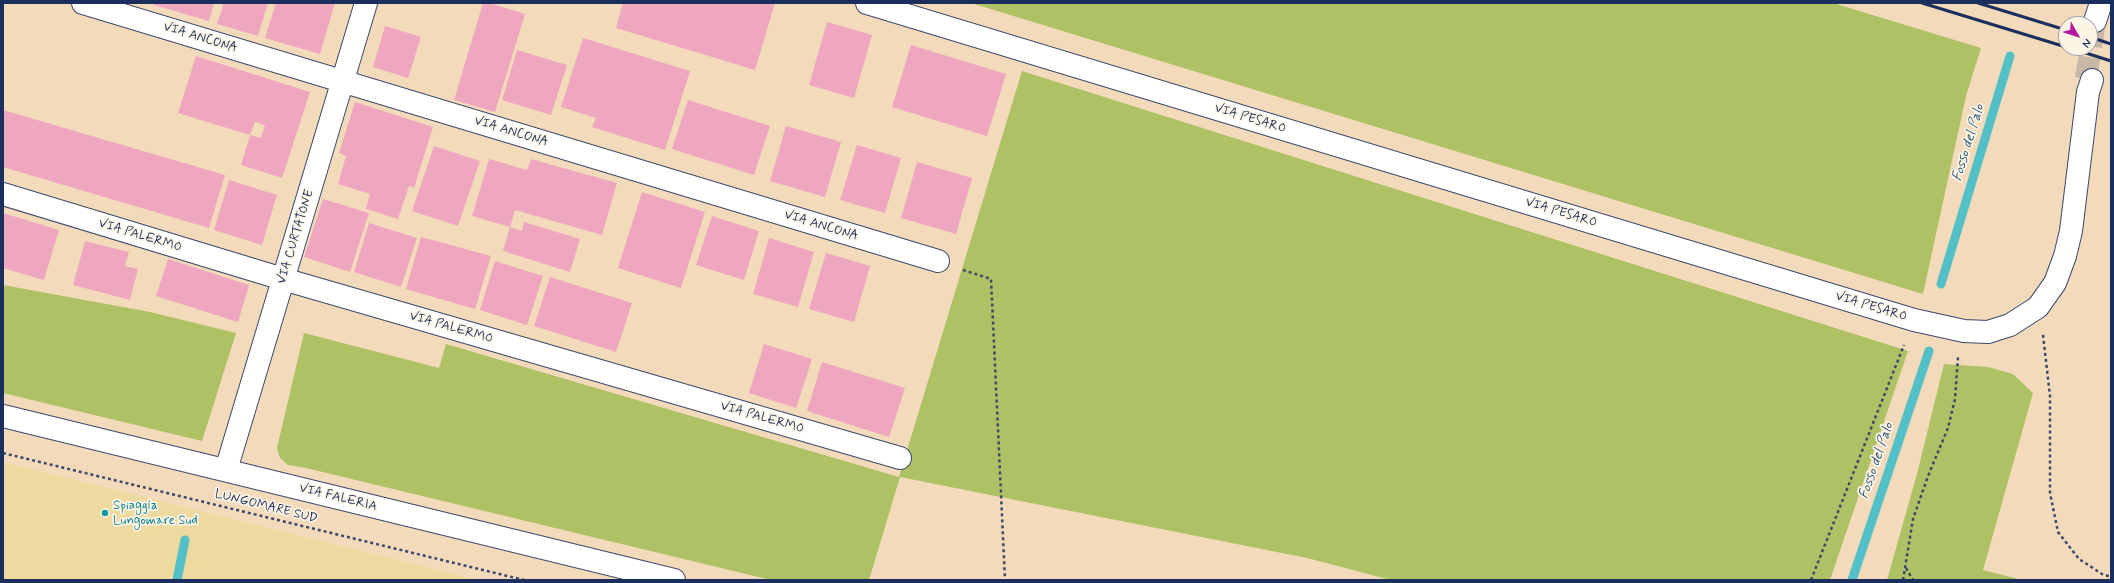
<!DOCTYPE html>
<html>
<head>
<meta charset="utf-8">
<style>
	body { margin:0 }
	#map { position:relative; width:2114px; height:583px; overflow:hidden; background:#f3daba; font-family:Mynerve,sans-serif }
	canvas { display:block }
	.frame { position:absolute; inset:0; border:4px solid #1b2f5e; pointer-events:none }
	.north { position:absolute; left:2058px; top:16px; width:40px; height:40px; box-sizing:border-box; background:#fcf5e5; border:1px solid #a2a6af; border-radius:50%; rotate:129deg; font-size:11px; font-weight:700; line-height:16px; text-align:center; color:#1b2f5e }
	.north::after { content:''; display:block; margin:auto; width:14px; height:18px; background:#b5179e; clip-path:polygon(50% 0,100% 100%,50% 72%,0 100%) }
</style>
</head>
<body>
<div id="map">
<canvas width="2114" height="583"></canvas>
<div class="frame"></div>
<div class="north">N</div>
</div>
<script>
const c = document.querySelector('canvas').getContext('2d');
c.lineJoin = 'round';
function fillPath(path, color) { c.fillStyle = color; c.fill(path, 'evenodd'); }
const shape = rows => new Path2D(rows.map(r => 'M' + r).join(''));
function stroke(path, color, width, dash) { c.strokeStyle = color; c.lineWidth = width; c.lineCap = dash ? 'butt' : 'round'; c.setLineDash(dash || []); c.stroke(path); }
function write(font, color, halo, rows, align = 'center') {
  c.font = font + ' Mynerve,sans-serif'; c.lineWidth = 3.5; c.setLineDash([]); c.textBaseline = 'middle'; c.strokeStyle = halo; c.fillStyle = color; for (const [text, x, y, turn = 0] of rows) {
    c.save(); c.translate(x, y); c.rotate((+turn || 0) * Math.PI / 180); c.textAlign = isNaN(turn) ? turn : align; if (halo) c.strokeText(text, 0, 0); c.fillText(text, 0, 0); c.restore();
  }
}
fillPath(shape([
	[971,3,1833,3,1981,48,1966,96,1923,294],
	[1022,71,1908,351,1830,580,1391,580,1307,558,900,477,869,580,771,580,306,468,288,465,280,458,277,448,304,333,439,368,446,344,899,477],
	[3,285,150,312,236,333,202,441,3,393],
	[1944,364,1988,367,2013,374,2033,393,1983,570,2022,580,1887,580,1917,474]
]), '#aec164');
fillPath(shape([
	[3,462,411,563,478,580,3,580]
]), '#eeda9e');
stroke(shape([
	[1941,284,2010,56],
	[177,580,185,540],
	[1852,580,1929,351]
]), '#52c0c6', 9);
fillPath(shape([
	[155,3,214,3,209,21,154,5],
	[224,3,268,3,258,36,217,24],
	[276,3,335,3,320,54,265,38],
	[483,3,489,3,525,14,495,112,454,100],
	[623,3,775,3,755,70,616,28],
	[827,22,872,35,854,98,809,85],
	[385,26,421,37,408,78,373,67],
	[583,38,690,71,665,150,592,127,596,118,561,107],
	[911,45,1006,74,987,136,892,107],
	[517,50,567,65,551,115,502,100],
	[196,56,310,92,282,178,241,165,250,135,261,138,265,125,255,122,250,135,178,113],
	[688,100,770,126,754,175,672,149],
	[355,102,433,127,414,188,409,186,398,219,366,209,370,194,338,184,346,156,339,153],
	[3,110,225,175,209,228,3,167],
	[786,126,841,142,825,197,770,181],
	[857,145,901,158,885,213,840,200],
	[434,146,480,161,458,226,412,211],
	[489,159,527,170,531,159,617,183,602,235,515,210,510,227,472,216],
	[917,162,972,178,956,234,901,218],
	[229,180,277,195,262,245,214,230],
	[642,192,705,212,681,288,618,268],
	[323,199,369,213,350,272,304,257],
	[3,213,59,230,44,280,3,268],
	[712,216,759,231,744,280,696,265],
	[524,222,580,239,570,272,503,251,510,227,522,231],
	[369,223,417,238,401,287,354,272],
	[421,237,491,256,475,309,406,289],
	[769,238,814,252,798,307,753,294],
	[85,241,129,252,125,266,138,269,130,300,73,285],
	[826,253,870,266,854,322,809,309],
	[168,259,249,285,238,322,156,296],
	[495,261,543,276,527,325,480,310],
	[550,277,632,303,616,352,534,326],
	[764,344,812,359,796,408,749,393],
	[822,362,905,388,889,437,807,411]
]), '#eea7bf');
stroke(shape([
	[2086,79,2095,21]
]), '#c8b8a8', 22, [22, 11]);
const minor = shape([
	[83,3,938,261],
	[867,3,1914,320,1964,331,1988,332,2010,325,2038,307,2055,283,2065,256,2071,231,2088,92,2092,80],
	[2095,21,2101,3],
	[3,194,283,279,900,458],
	[3,416,674,580],
	[226,470,366,3]
]);
stroke(minor, '#3b496c', 24);
stroke(shape([
	[963,270,991,279,1005,580],
	[2043,335,2050,396,2050,493,2058,532,2079,559,2102,574,2111,577],
	[3,453,524,580],
	[1906,568,1913,580],
	[1811,580,1904,345],
	[1903,580,1913,519,1928,476,1948,428,1955,399,1958,357]
]), '#3b496c', 2.5, [3, 3]);
stroke(minor, '#fff', 22);
stroke(shape([
	[1922,3,2066,47],
	[1978,3,2066,30],
	[2090,37,2111,44],
	[2070,48,2111,61]
]), '#1b2f5e', 3);
for (const [x, y, r, color] of [
	[105,513,4,"#0f9aa8"]
]) { const dot = new Path2D(); dot.arc(x, y, r, 0, 2 * Math.PI); c.fillStyle = color; c.fill(dot); stroke(dot, '#fcf5e5', 1.5); }
write('13px', '#1b2f5e', '#fcf5e5', [
	["VIA ANCONA",200,38,17],
	["VIA PESARO",1250,119,17],
	["VIA ANCONA",511,132,17],
	["VIA PESARO",1561,213,17],
	["VIA ANCONA",821,226,17],
	["VIA PALERMO",140,236,17],
	["VIA CURTATONE",296,237,-73],
	["VIA PESARO",1871,307,17],
	["VIA PALERMO",451,328,16],
	["VIA PALERMO",762,418,16],
	["VIA FALERIA",338,498,14],
	["LUNGOMARE SUD",266,507,14]
]);
write('13px', '#0d838f', '#fcf5e5', [
	["Spiaggia",113,506],
	["Lungomare Sud",113,521]
], 'left');
write('italic 14px', '#2c5a7d', '#fcf5e5', [
	["Fosso del Palo",1969,143,-73],
	["Fosso del Palo",1877,461,-71]
]);
</script>
</body>
</html>
